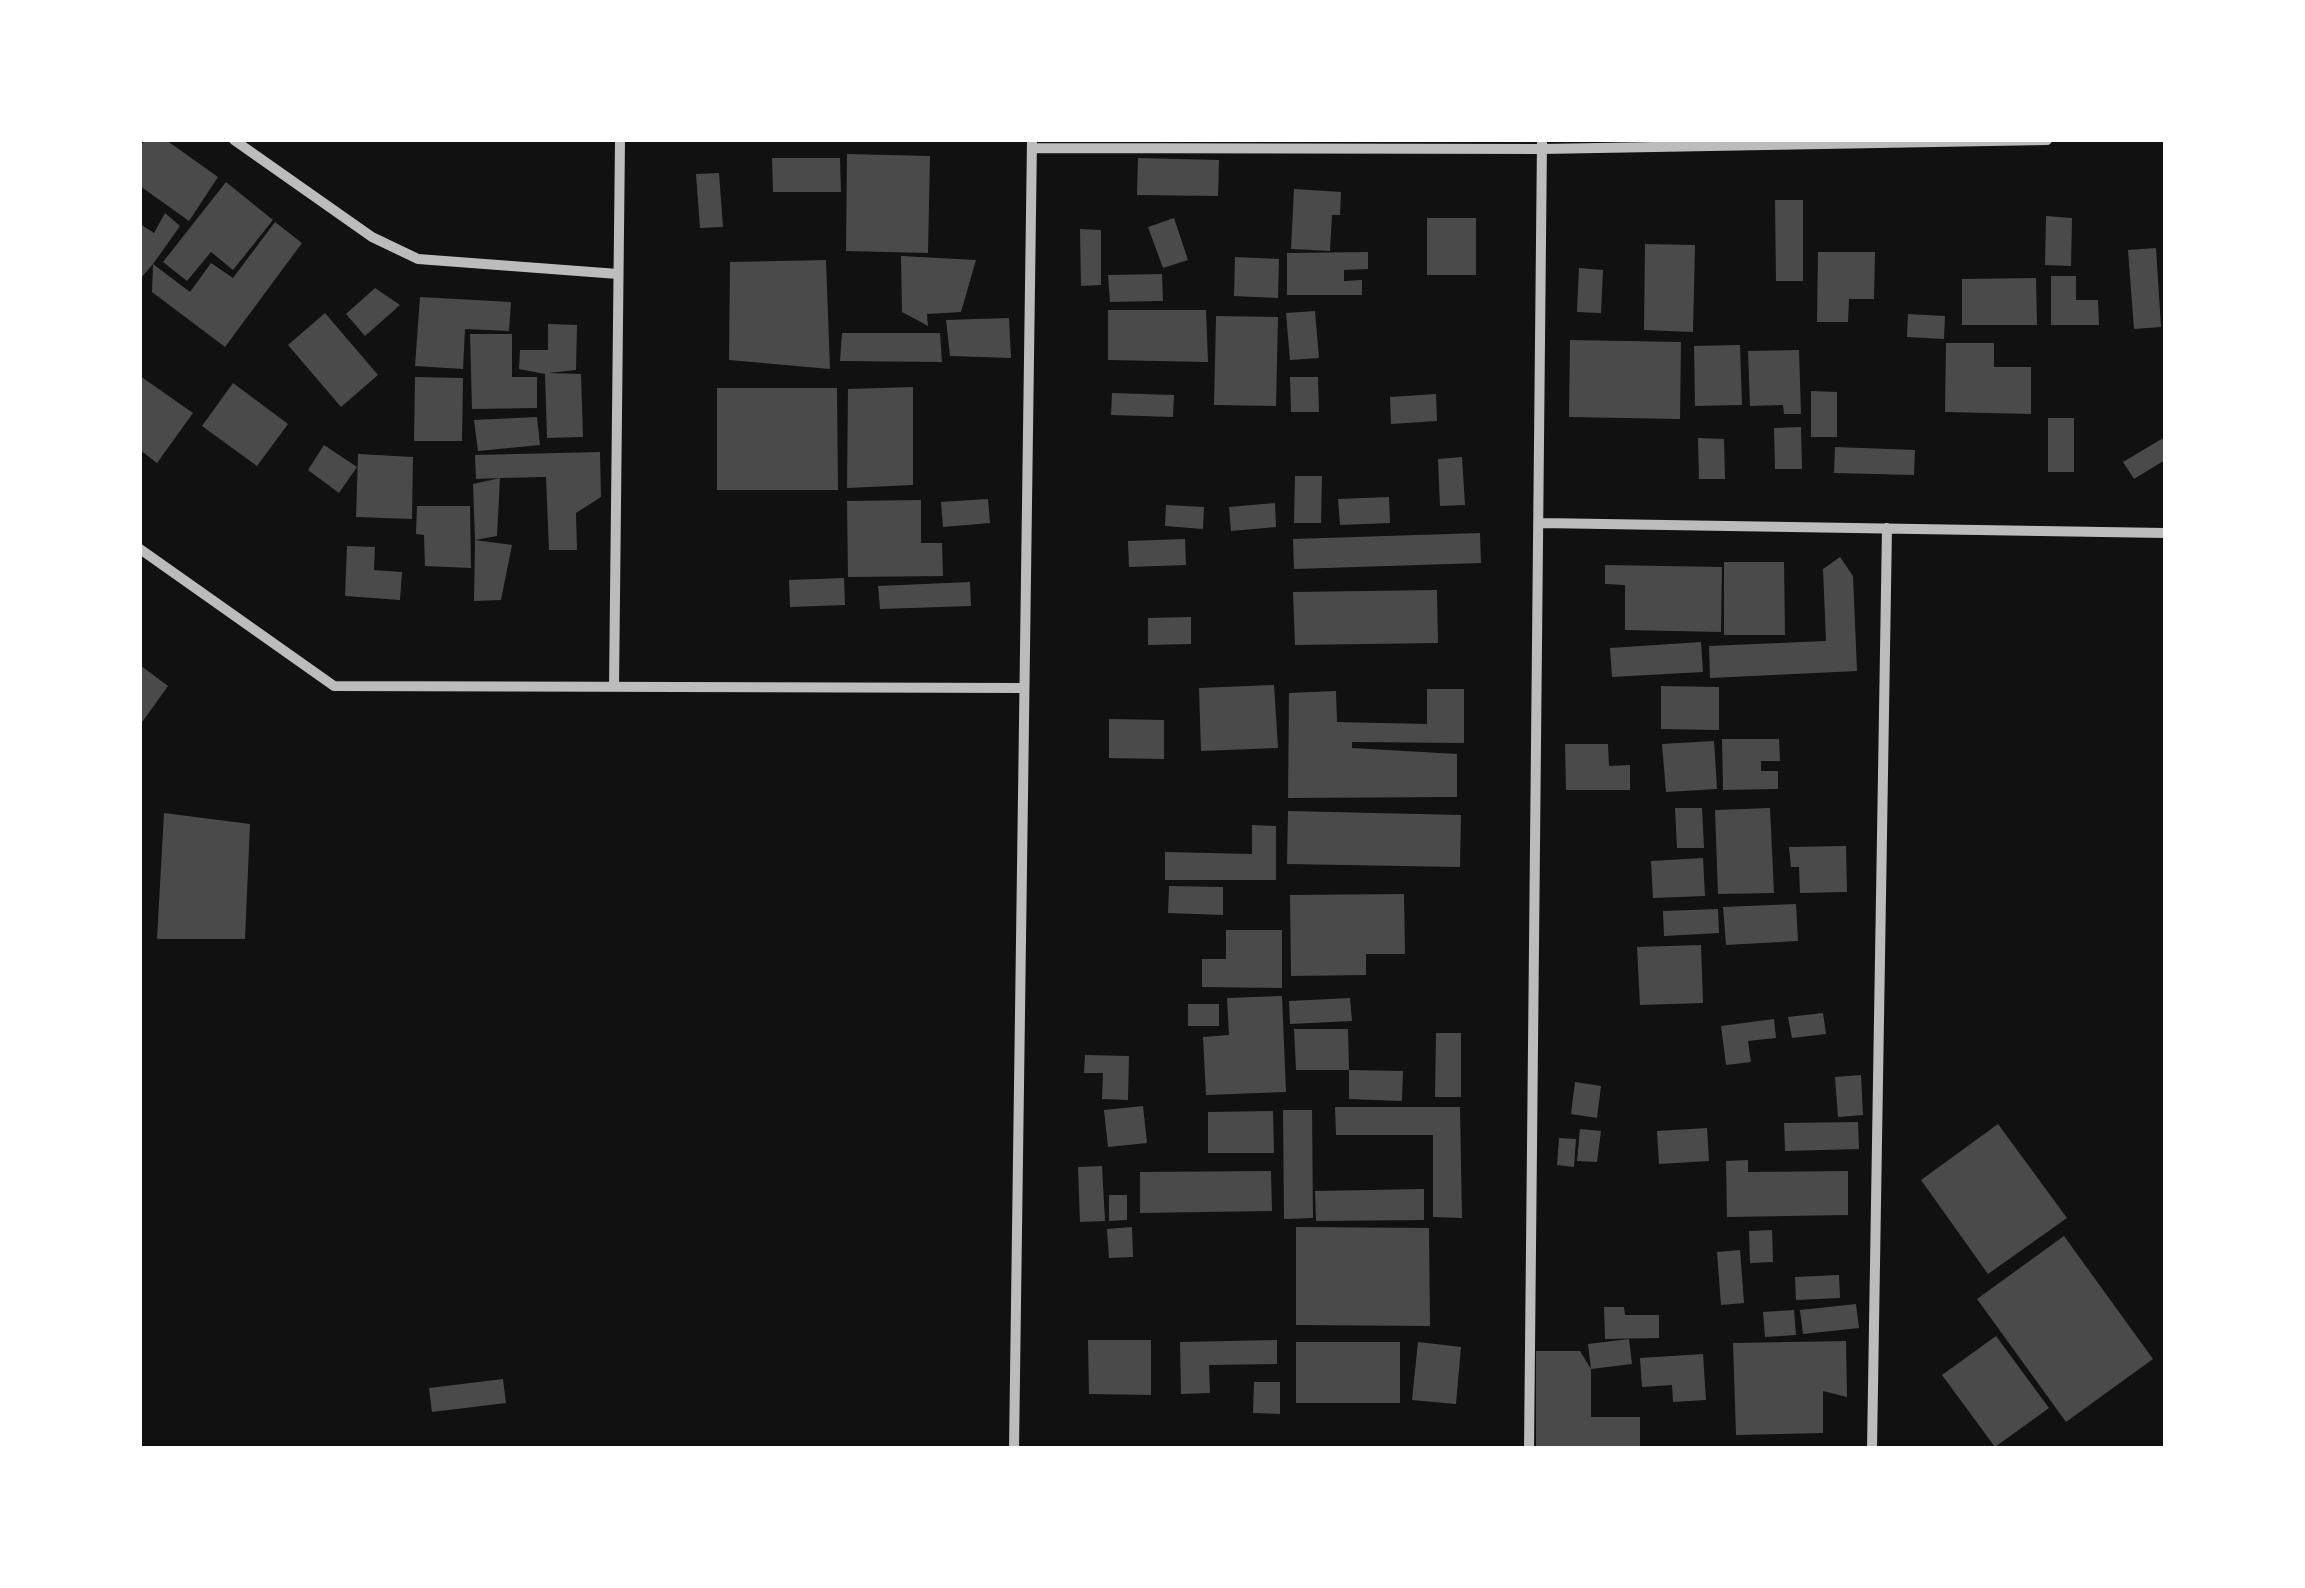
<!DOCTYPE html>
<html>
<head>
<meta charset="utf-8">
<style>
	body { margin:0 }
	#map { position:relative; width:2305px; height:1588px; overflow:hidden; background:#111; font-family:Cabin,sans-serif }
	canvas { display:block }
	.frame { position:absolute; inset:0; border:142px solid #fff; pointer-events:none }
</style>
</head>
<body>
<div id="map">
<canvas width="2305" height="1588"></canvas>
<div class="frame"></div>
</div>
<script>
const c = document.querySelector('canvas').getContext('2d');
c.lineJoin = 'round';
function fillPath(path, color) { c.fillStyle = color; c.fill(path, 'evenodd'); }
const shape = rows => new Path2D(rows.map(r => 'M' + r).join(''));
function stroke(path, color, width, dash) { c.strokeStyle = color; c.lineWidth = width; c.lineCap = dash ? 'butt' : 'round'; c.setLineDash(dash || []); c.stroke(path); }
fillPath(shape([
	[145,140,166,140,218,177,189,221,140,186,140,147],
	[847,154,930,156,928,253,846,251],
	[772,158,840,158,841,192,773,192],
	[1138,158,1219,160,1218,196,1137,195],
	[719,173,723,227,700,228,696,174],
	[226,182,273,220,233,270,211,252,187,281,163,262],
	[1294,189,1341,192,1340,215,1332,215,1330,251,1291,249],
	[1775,200,1803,200,1803,281,1776,281],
	[165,213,180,226,153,264,190,292,211,263,233,278,275,222,302,243,225,347,152,292,153,264,140,279,140,224,154,233],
	[2046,216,2072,218,2071,266,2045,265],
	[1174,218,1188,260,1163,268,1148,227],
	[1427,218,1476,218,1476,275,1427,275],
	[1080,229,1101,230,1101,285,1081,286],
	[1645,244,1695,245,1693,332,1644,330],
	[2156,248,2161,327,2134,329,2128,250],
	[1368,252,1368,269,1344,270,1344,281,1362,280,1362,295,1287,295,1287,253],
	[1818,252,1875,252,1874,299,1849,299,1848,322,1817,322],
	[901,256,976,260,961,312,927,314,928,326,902,312],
	[1235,257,1279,259,1278,298,1234,296],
	[826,260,830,369,729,360,730,262],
	[1579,268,1603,270,1601,313,1577,312],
	[1162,274,1163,301,1110,302,1108,275],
	[2051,276,2076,276,2076,300,2098,300,2099,325,2051,325],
	[2036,278,2037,325,1962,325,1962,279],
	[375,288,400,305,365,336,346,314],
	[420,297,511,302,509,331,465,329,463,369,415,366],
	[1108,310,1206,310,1208,362,1108,360],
	[1315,311,1319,358,1290,360,1286,313],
	[325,313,378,375,341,407,288,345],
	[1908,314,1945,316,1944,339,1907,337],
	[1216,316,1278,317,1276,406,1214,405],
	[1009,318,1011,358,950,356,946,320],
	[548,324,577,325,576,370,548,373,581,374,583,437,547,438,545,374,519,369,520,350,548,350],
	[842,333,940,333,942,362,840,361],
	[470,334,512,334,512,377,537,377,537,408,472,409],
	[1570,340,1681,342,1680,419,1569,417],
	[1946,343,1994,343,1994,367,2031,367,2031,414,1945,412],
	[1740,345,1742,405,1695,406,1694,346],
	[1799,350,1801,414,1784,414,1783,405,1750,406,1748,351],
	[140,376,193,413,157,463,140,450],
	[415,377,463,378,462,441,414,441],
	[1290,377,1318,377,1319,412,1291,412],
	[233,383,288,424,257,466,202,426],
	[913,387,913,485,847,488,848,389],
	[717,388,837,388,838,490,717,490],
	[1811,391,1837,392,1837,437,1811,437],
	[1112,393,1174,395,1173,417,1111,415],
	[1436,394,1437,421,1391,424,1390,397],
	[537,417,540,445,478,451,474,420],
	[2048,418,2074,418,2074,472,2048,472],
	[1801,427,1802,469,1775,469,1774,428],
	[2165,437,2165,460,2134,479,2123,462],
	[1698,438,1724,439,1725,479,1699,479],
	[324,445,357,467,339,493,308,470],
	[1835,447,1915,450,1914,475,1834,473],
	[600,452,601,497,576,513,577,550,549,550,546,477,500,478,497,536,475,540,473,484,500,478,476,479,475,455],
	[358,454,413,457,412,519,356,517],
	[1462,457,1465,505,1440,506,1438,459],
	[1295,476,1322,476,1321,523,1294,523],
	[1389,497,1390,523,1340,525,1338,499],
	[988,499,990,523,943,527,941,502],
	[921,500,921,543,942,543,943,576,848,577,847,501],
	[1275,503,1276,527,1231,531,1229,507],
	[1166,505,1204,507,1203,529,1165,526],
	[417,506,470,506,471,568,425,566,424,535,416,534],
	[1480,533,1481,563,1294,569,1293,539],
	[1185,539,1186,565,1129,567,1128,541],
	[475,540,512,545,501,600,474,601],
	[347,546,375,547,374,570,402,572,400,600,345,596],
	[1840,557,1853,576,1857,671,1710,678,1709,646,1826,641,1823,569],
	[1724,562,1784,562,1785,635,1724,635],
	[1605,565,1722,567,1721,632,1625,630,1625,585,1605,584],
	[844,578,845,605,790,607,789,580],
	[970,582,971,606,880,609,878,586],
	[1437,590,1438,643,1295,645,1293,592],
	[1191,617,1191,644,1148,645,1148,618],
	[1701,642,1703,672,1612,677,1610,648],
	[140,665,168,686,140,725],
	[1274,685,1278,748,1201,751,1199,688],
	[1661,686,1719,687,1719,730,1661,729],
	[1427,689,1464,689,1464,743,1352,742,1352,748,1457,754,1457,797,1288,798,1289,693,1336,691,1337,722,1427,724],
	[1109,719,1164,720,1164,759,1109,758],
	[1722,739,1779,739,1780,761,1761,761,1761,771,1778,771,1778,789,1723,790],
	[1714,741,1717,789,1666,792,1662,744],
	[1565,744,1608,744,1609,766,1630,765,1630,790,1566,790],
	[1675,808,1702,808,1704,848,1677,848],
	[1770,808,1774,893,1718,894,1715,810],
	[1288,811,1461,815,1460,867,1287,864],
	[164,813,250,824,245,939,157,939],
	[1252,825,1276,826,1276,880,1165,880,1165,852,1252,854],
	[1846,846,1847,892,1800,893,1799,867,1791,867,1789,847],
	[1703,858,1705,896,1653,898,1651,861],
	[1169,886,1223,887,1223,915,1168,913],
	[1404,894,1405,954,1366,954,1366,975,1291,976,1290,895],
	[1796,904,1798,941,1726,945,1723,907],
	[1718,909,1719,933,1664,936,1663,911],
	[1226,930,1282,930,1282,988,1202,987,1202,959,1226,959],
	[1701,945,1703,1003,1640,1005,1637,947],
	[1282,996,1286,1092,1206,1095,1203,1037,1229,1035,1227,998],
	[1350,998,1352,1021,1290,1024,1289,1001],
	[1188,1004,1219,1004,1219,1026,1188,1026],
	[1823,1013,1826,1034,1792,1038,1788,1017],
	[1774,1019,1776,1038,1748,1041,1751,1062,1726,1065,1721,1026],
	[1294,1029,1348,1029,1349,1070,1296,1070],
	[1436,1033,1461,1033,1461,1097,1435,1097],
	[1085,1055,1129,1056,1128,1100,1102,1099,1103,1073,1084,1073],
	[1349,1070,1403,1071,1402,1101,1349,1099],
	[1861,1075,1863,1115,1838,1117,1835,1077],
	[1575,1082,1601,1086,1597,1118,1571,1114],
	[1143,1106,1147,1143,1108,1147,1104,1110],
	[1335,1107,1460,1107,1462,1218,1433,1217,1433,1135,1336,1135],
	[1283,1110,1312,1110,1313,1218,1284,1219],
	[1273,1111,1274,1153,1208,1153,1208,1112],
	[1858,1122,1859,1149,1785,1151,1784,1123],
	[1998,1124,2067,1218,1988,1274,1921,1180],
	[1707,1128,1709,1161,1659,1164,1657,1131],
	[1580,1129,1601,1131,1597,1162,1577,1161],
	[1559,1138,1576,1139,1574,1167,1557,1165],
	[1748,1160,1748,1172,1848,1171,1848,1215,1727,1217,1726,1161],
	[1102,1166,1105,1221,1080,1222,1078,1167],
	[1271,1171,1272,1211,1140,1213,1140,1172],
	[1424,1189,1424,1220,1316,1221,1315,1191],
	[1109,1195,1127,1195,1127,1220,1109,1221],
	[1132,1227,1133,1257,1109,1258,1107,1229],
	[1296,1227,1429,1228,1430,1326,1296,1325],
	[1772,1230,1773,1262,1750,1263,1749,1231],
	[2064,1236,2153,1359,2066,1422,1977,1299],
	[1740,1250,1744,1303,1721,1305,1717,1252],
	[1839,1275,1840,1298,1796,1300,1795,1277],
	[1856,1304,1859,1328,1803,1334,1800,1310],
	[1604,1307,1624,1307,1625,1315,1659,1315,1659,1338,1605,1339],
	[1794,1310,1796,1335,1765,1337,1763,1312],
	[1996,1336,2049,1408,1995,1447,1942,1375],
	[1629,1339,1632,1364,1591,1369,1588,1344],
	[1088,1340,1151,1340,1151,1395,1089,1394],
	[1277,1340,1277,1364,1209,1365,1210,1393,1181,1394,1180,1342],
	[1846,1341,1847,1397,1823,1391,1823,1433,1736,1435,1733,1343],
	[1296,1342,1400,1342,1400,1403,1296,1403],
	[1418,1342,1461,1347,1456,1404,1412,1400],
	[1536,1351,1580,1351,1591,1369,1591,1417,1640,1417,1640,1448,1536,1448],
	[1703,1354,1706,1400,1673,1402,1672,1385,1642,1387,1640,1358],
	[503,1379,506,1403,432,1412,429,1388],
	[1254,1382,1280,1382,1280,1414,1253,1413]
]), '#4a4a4a');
stroke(shape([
	[234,140,372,237,418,259,618,274],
	[1032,148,1542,149,2047,140],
	[1541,523,2165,533],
	[140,549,334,686,1024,688],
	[614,687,620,140],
	[1014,1448,1032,140],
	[1529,1448,1542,140],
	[1872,1448,1887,528]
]), '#bcbcbc', 10);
</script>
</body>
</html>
